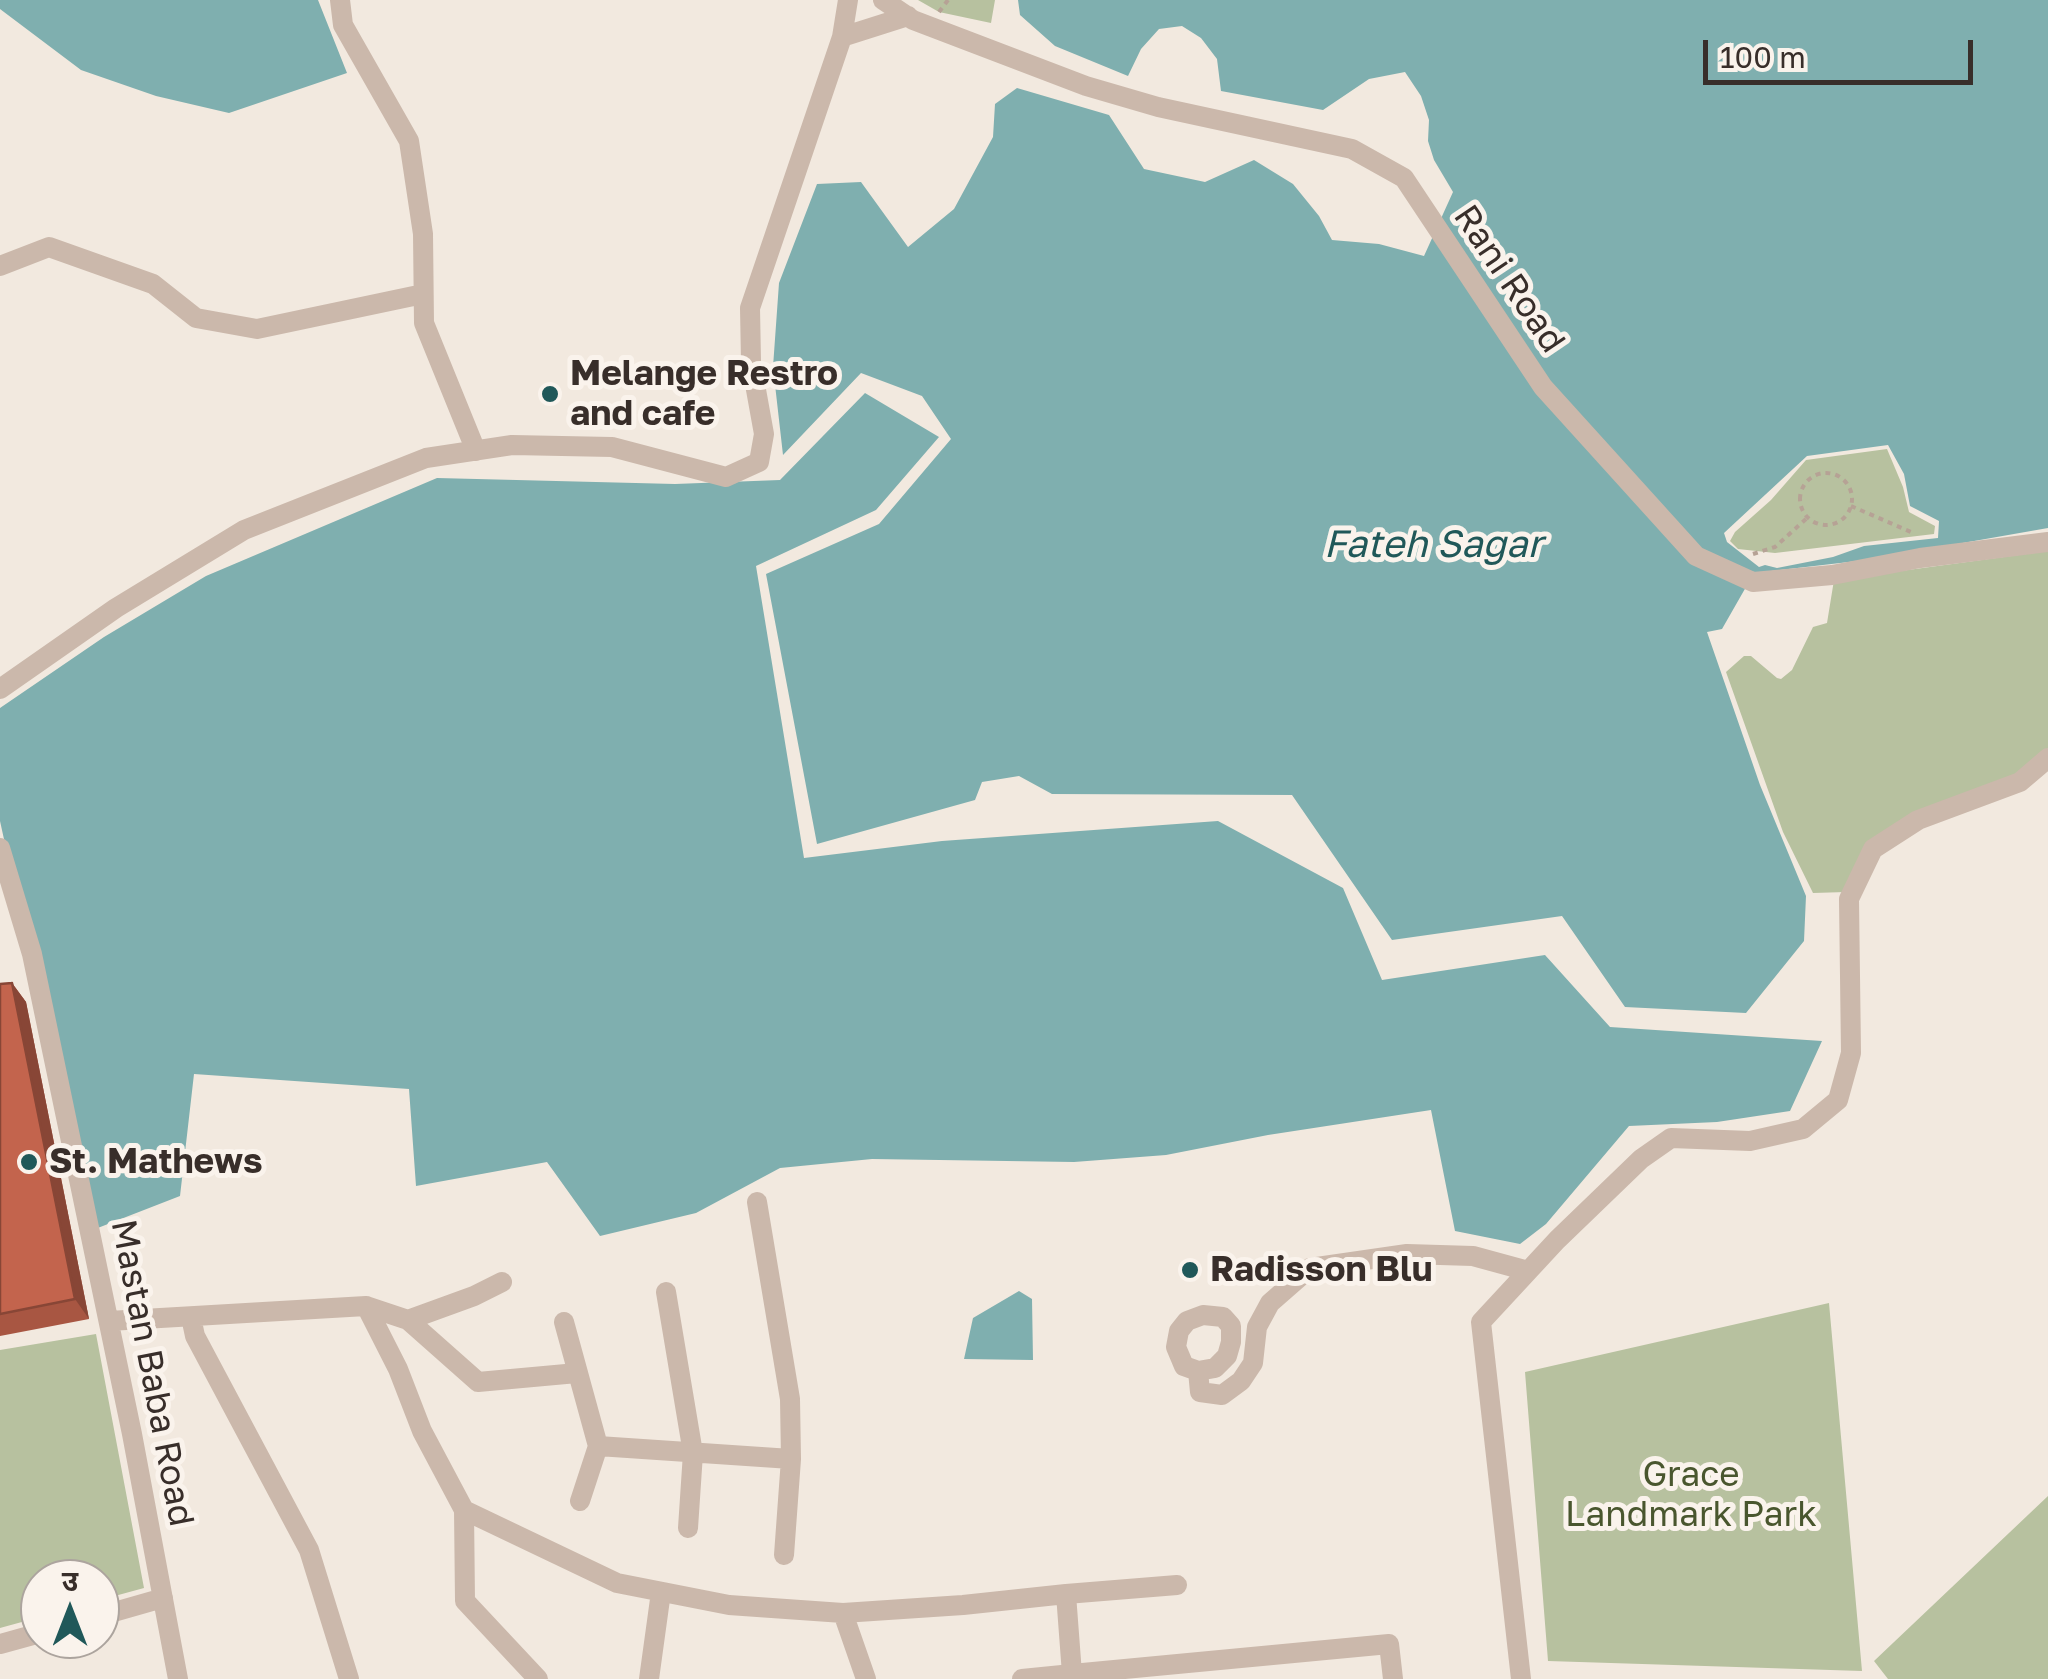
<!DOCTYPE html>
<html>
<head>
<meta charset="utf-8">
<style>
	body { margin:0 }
	#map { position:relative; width:2048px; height:1679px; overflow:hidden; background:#f2e9df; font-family:"Golos Text","Noto Sans Devanagari",sans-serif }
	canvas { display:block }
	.north { position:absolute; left:20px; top:1559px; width:100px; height:100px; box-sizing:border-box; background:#faf3ec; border:2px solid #aca49e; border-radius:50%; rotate:0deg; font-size:28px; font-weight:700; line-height:40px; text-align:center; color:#382e2a }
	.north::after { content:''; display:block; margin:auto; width:35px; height:45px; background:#205859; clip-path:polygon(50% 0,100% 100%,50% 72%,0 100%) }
	.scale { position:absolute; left:1703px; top:40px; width:270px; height:45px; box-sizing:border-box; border:5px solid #382e2a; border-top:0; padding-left:12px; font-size:30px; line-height:35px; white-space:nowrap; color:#382e2a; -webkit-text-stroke:8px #faf3ec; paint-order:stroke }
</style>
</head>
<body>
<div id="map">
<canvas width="2048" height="1679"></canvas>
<div class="north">उ</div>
<div class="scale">100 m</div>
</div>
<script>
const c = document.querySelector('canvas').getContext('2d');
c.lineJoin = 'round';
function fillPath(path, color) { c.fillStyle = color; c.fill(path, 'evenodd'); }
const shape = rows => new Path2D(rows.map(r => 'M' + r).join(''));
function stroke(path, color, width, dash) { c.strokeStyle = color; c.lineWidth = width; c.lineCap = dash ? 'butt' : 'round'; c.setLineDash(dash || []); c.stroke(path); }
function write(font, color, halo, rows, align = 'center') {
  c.font = font + ' "Golos Text",sans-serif'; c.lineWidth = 10; c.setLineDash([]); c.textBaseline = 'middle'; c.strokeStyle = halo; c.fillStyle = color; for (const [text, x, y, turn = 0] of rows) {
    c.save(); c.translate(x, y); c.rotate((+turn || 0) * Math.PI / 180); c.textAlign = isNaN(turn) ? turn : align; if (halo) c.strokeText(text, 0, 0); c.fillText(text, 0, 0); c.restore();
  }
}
fillPath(shape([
	[918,0,995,0,991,23,939,12],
	[1887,449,1903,487,1909,512,1935,526,1934,534,1775,553,1738,549,1730,541,1735,532,1771,500,1806,460],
	[2048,551,2048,748,2016,776,1923,809,1846,892,1813,893,1783,832,1726,672,1744,656,1751,656,1777,678,1781,679,1792,670,1813,627,1827,623,1834,580],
	[1829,1303,1862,1671,1548,1661,1525,1372],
	[96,1334,144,1588,100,1600,100,1579,40,1579,40,1617,0,1628,0,1350],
	[2048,1496,2048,1679,1888,1679,1874,1661]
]), '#b7c19f');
fillPath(shape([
	[0,0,318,0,347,73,229,113,156,96,81,70,0,9],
	[1018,0,2048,0,2048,528,1866,560,1754,573,1722,629,1707,632,1760,785,1806,896,1804,941,1746,1013,1625,1007,1562,916,1392,940,1292,795,1052,794,1019,776,982,782,975,800,817,844,766,574,879,524,951,439,922,396,861,373,783,455,773,367,779,283,817,184,861,182,908,247,954,209,993,137,995,104,1017,88,1109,115,1144,169,1205,182,1254,160,1293,184,1319,216,1332,240,1379,244,1424,256,1453,192,1434,160,1428,141,1429,120,1421,96,1405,72,1369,79,1323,110,1221,91,1217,59,1201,38,1182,26,1159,29,1141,49,1128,76,1055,46,1020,15],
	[1888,445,1904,474,1910,506,1939,521,1938,538,1864,546,1833,557,1777,568,1765,565,1759,567,1727,542,1724,533,1807,456],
	[865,393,939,437,876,510,756,566,804,858,942,841,1218,821,1343,888,1382,980,1545,955,1610,1027,1822,1041,1790,1111,1717,1122,1629,1126,1546,1224,1520,1244,1455,1231,1431,1110,1268,1135,1166,1155,1074,1162,872,1159,780,1168,696,1213,600,1236,547,1162,416,1186,409,1089,194,1074,180,1196,90,1231,0,821,0,708,104,637,206,576,437,478,675,484,780,480],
	[1019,1291,1032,1299,1033,1360,964,1359,973,1318]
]), '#7fafaf');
stroke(shape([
	[939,12,948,0],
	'1800 499a26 26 0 1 1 52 0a26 26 0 1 1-52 0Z',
	[1851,506,1911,532],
	[1753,554,1775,547,1806,519]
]), '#b6a295', 4, [5, 5]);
stroke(shape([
	[340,0,343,25,409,141,423,234,424,323,476,451],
	[883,0,913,20,1086,86,1158,107,1352,149,1404,178,1543,387,1696,556,1753,582,1832,575,1920,558,2048,542],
	[842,37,908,16],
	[0,266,49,247,153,284,196,318,257,329,423,294],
	[0,689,116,608,244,530,426,458,512,445,612,447,726,477,759,462,764,434,751,362,750,308,842,37,848,0],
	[0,848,32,954,132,1434,178,1679],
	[757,1202,790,1399,791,1459,784,1555],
	[666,1292,693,1453,688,1528],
	[366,1306,408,1320,478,1382,577,1373],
	[191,1317,195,1336,309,1550,349,1679],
	[408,1320,474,1296,502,1282],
	[109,1321,366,1306,398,1369,422,1431,464,1510,617,1583,729,1605,843,1613,963,1605,1066,1594],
	[564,1322,598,1446,791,1459],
	[1198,1371,1215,1368,1227,1356,1231,1342,1231,1326,1223,1317,1203,1315,1187,1321,1179,1331,1176,1347,1184,1366,1198,1371,1200,1392,1222,1395,1241,1381,1253,1363,1257,1327,1270,1303,1310,1268,1407,1254,1473,1256,1528,1271],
	[580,1501,598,1446],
	[464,1510,465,1601,538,1679],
	[1177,1585,1066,1594,1072,1674,1389,1644,1393,1679],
	[843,1613,866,1679],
	[100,1616,163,1598],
	[0,1644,40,1633],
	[649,1679,661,1592],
	[1022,1679,1072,1674],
	[1521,1679,1481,1322,1557,1240,1641,1159,1671,1138,1750,1141,1803,1129,1838,1100,1851,1053,1849,899,1873,849,1918,820,2020,782,2048,758]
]), '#cbb8ab', 20);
fillPath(shape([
	[12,983,26,1002,89,1319,0,1336,0,984]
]), '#a85642');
fillPath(shape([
	[12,983,26,1002,89,1319,75,1299]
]), '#884636');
const building = shape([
	[12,983,75,1299,0,1314,0,984,12,983]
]);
fillPath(building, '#c3644d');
stroke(building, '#884636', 2.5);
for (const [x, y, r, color] of [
	[550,394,10,"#205859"],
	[29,1162,10,"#205859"],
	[1190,1270,10,"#205859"]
]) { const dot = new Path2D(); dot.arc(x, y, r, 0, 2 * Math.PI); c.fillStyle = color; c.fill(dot); stroke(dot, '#faf3ec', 4); }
write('35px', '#382e2a', '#faf3ec', [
	["Rani Road",1509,279,56],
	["Mastan Baba Road",152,1373,79]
]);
write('bold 35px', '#382e2a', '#faf3ec', [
	["Melange Restro",570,374],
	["and cafe",570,414],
	["St. Mathews",49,1162],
	["Radisson Blu",1210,1270]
], 'left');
write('35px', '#49562e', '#faf3ec', [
	["Grace",1691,1475],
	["Landmark Park",1691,1515]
]);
write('italic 38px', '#205859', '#faf3ec', [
	["Fateh Sagar",1433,545]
]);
</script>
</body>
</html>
